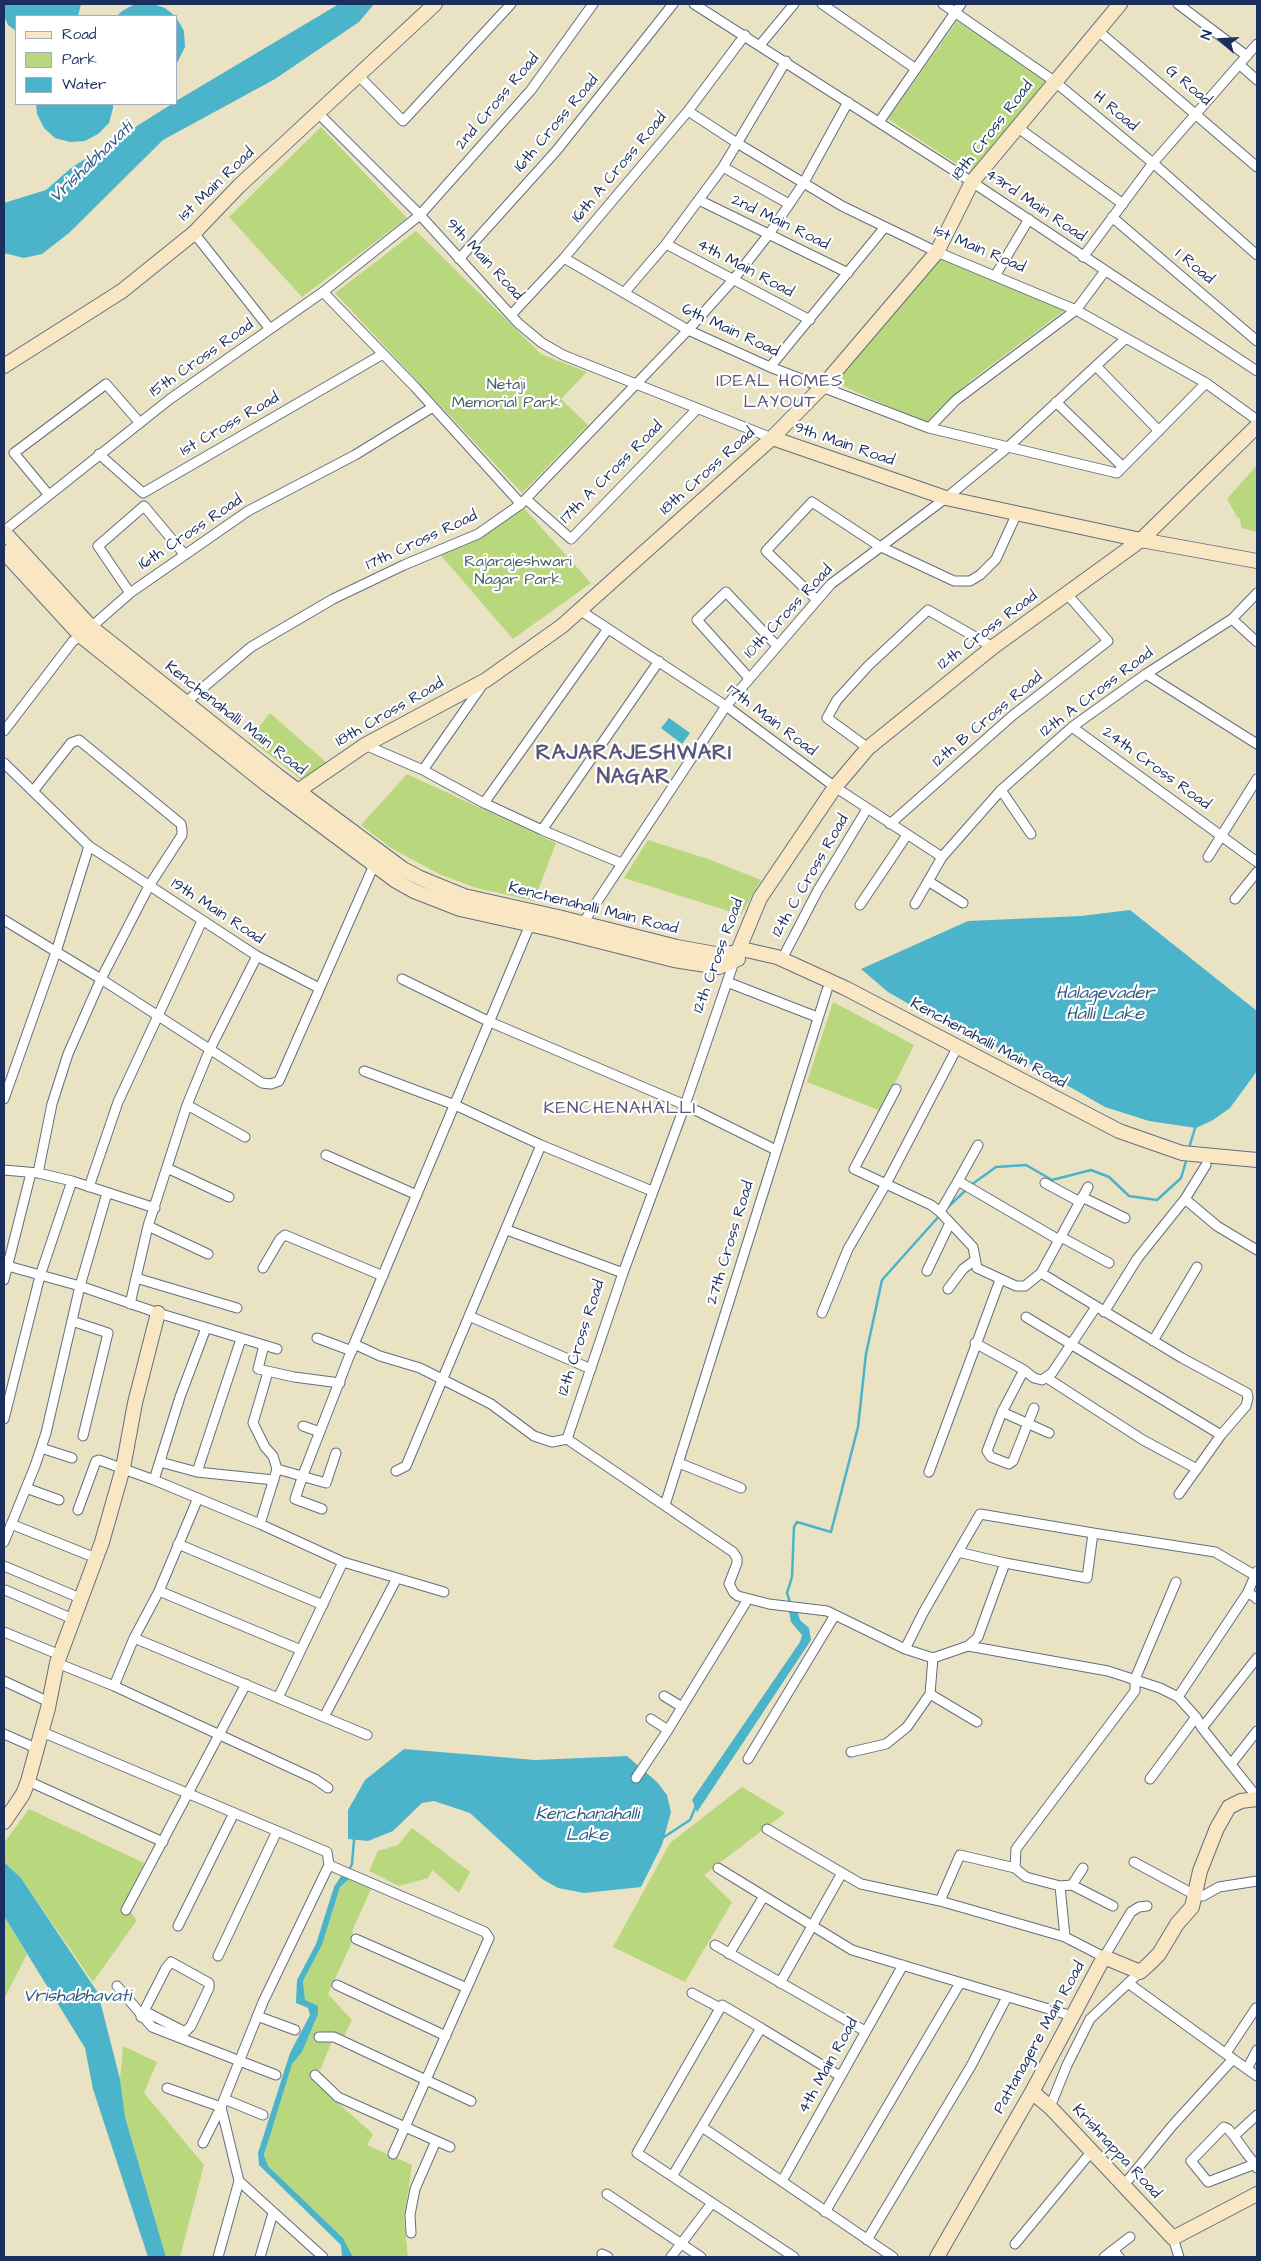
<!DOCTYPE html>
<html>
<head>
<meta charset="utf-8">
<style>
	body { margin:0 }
	#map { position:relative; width:1261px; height:2261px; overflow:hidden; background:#eae3c3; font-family:"Architects Daughter",sans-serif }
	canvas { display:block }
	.frame { position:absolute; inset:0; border:5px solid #1b2f5e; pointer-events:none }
	.legend { position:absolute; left:15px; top:15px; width:162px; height:90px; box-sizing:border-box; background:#fff; border:1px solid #a4acbf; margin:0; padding:6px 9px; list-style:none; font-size:15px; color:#1b2f5e }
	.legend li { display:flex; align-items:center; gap:10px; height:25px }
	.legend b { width:25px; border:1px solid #a4acbf }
	.north { position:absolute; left:1196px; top:15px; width:50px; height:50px; -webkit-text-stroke:4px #fff; paint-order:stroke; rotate:289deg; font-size:14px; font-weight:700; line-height:20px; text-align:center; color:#1b2f5e }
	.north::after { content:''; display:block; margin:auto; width:18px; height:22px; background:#1b2f5e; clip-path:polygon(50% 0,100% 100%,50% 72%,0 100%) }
</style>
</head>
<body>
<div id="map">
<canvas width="1261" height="2261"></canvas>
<div class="frame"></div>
<ul class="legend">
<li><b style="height:6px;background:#f9e7c3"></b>Road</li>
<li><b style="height:14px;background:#b9d77d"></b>Park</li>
<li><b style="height:14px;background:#4bb3ca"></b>Water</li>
</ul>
<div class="north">N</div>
</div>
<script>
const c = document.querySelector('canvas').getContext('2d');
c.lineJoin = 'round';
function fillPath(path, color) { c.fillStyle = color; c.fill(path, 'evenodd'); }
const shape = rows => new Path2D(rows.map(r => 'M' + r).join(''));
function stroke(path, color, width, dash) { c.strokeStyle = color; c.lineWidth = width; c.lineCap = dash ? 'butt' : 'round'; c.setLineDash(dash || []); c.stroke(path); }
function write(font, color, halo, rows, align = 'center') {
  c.font = font + ' "Architects Daughter",sans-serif'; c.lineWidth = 4.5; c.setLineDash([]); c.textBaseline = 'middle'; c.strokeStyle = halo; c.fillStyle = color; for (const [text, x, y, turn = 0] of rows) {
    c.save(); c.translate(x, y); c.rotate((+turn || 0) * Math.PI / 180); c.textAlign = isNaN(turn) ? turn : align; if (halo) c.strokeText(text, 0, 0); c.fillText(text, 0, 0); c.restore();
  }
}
fillPath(shape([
	[957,21,1047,80,972,174,888,119],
	[321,127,407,218,302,297,229,217],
	[416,231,541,354,587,372,561,399,588,425,522,493,335,293],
	[938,256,1065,310,970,381,926,423,834,382],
	[1257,465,1257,532,1241,528,1240,519,1237,517,1227,499],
	[523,507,591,583,513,639,438,552,481,538],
	[270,713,328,764,303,781,249,739],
	[407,774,556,843,534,901,477,888,441,875,391,848,361,825],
	[648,840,708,859,761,880,741,915,624,878],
	[833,1002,914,1045,881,1111,807,1082],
	[742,1787,785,1813,704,1875,732,1902,685,1982,613,1947,670,1843],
	[29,1809,144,1863,124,1904,137,1920,93,1982,21,1878,4,1862,4,1843],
	[412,1828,470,1872,459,1893,432,1870,428,1878,399,1886,369,1871,378,1851,398,1845],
	[349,1879,371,1889,353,1929,351,1944,328,1994,352,2020,344,2036,336,2032,321,2068,310,2078,373,2134,367,2145,412,2165,404,2220,408,2257,353,2257,343,2238,268,2166,264,2159,270,2133,292,2064,302,2052,318,2014,305,2000,303,1981,322,1945,340,1887],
	[4,1916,27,1954,4,1999],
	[123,2046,157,2062,144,2093,204,2165,180,2257,166,2257,125,2117,120,2079]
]), '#b9d77d');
fillPath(shape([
	[4,4,81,4,78,16,16,16,16,31,8,25,4,16],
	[135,4,153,4,165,8,175,16,117,16,122,11],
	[339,4,374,4,359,22,275,79,163,140,69,233,42,254,24,258,4,253,4,203,46,190,71,168,159,112,172,104,176,104,176,101],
	[176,17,184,31,185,47,176,65],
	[36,104,113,104,113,108,109,123,98,134,85,141,70,142,55,138,44,128,37,114],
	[669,718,690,733,682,744,661,728],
	[1130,910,1257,1011,1257,1071,1230,1108,1213,1120,1196,1128,1149,1121,1105,1107,1016,1056,933,1018,888,992,861,969,968,921,1081,916],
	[797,1610,800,1620,809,1628,811,1640,697,1812,692,1800,800,1642,802,1635,791,1622,789,1611],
	[404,1749,535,1760,627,1756,657,1782,667,1795,671,1812,662,1845,641,1887,584,1893,558,1888,542,1879,470,1813,434,1801,422,1803,393,1831,368,1841,348,1839,348,1810,365,1780],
	[4,1862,21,1878,98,1993,120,2079,125,2117,166,2257,148,2257,93,2089,85,2048,4,1916],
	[341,1876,349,1879,340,1887,322,1945,303,1981,305,2000,318,2006,318,2014,302,2052,292,2064,264,2155,268,2166,343,2238,353,2257,342,2257,341,2245,259,2165,258,2153,290,2053,310,2015,308,2008,296,2003,297,1980,316,1944,334,1887]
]), '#4bb3ca');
stroke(shape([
	[1189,1148,1196,1125],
	[971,1185,996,1167,1026,1165,1052,1180,1091,1170,1109,1177,1129,1196,1157,1200,1181,1178,1187,1158],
	[946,1209,967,1189],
	[791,1605,787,1593,792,1577,794,1527,797,1522,831,1532,858,1427,866,1354,882,1280,940,1215],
	[661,1839,690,1820,696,1806],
	[349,1870,352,1864,354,1840,357,1837]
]), '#4bb3ca', 2.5);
const street = shape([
	[694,4,972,182,1257,371],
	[822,4,916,69],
	[943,4,1054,81,1153,163,1257,255],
	[1178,4,1247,56],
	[1097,30,1257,167],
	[760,45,794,4],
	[1240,65,1257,80],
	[357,74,403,121,511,4],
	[688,111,737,143,842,206,937,252,1076,310,1206,383,1257,420],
	[318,113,420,215,518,323,542,343,563,355,772,438],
	[879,122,961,4],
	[1017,127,1123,204],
	[723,167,789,204],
	[699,200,848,273],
	[1112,217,1257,341],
	[194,233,270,329],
	[666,244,810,320],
	[1083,257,1153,163,1257,44],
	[564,258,688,330,770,367,929,428,1117,473,1206,383],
	[459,259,557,150,673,4],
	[995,276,1029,219],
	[323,292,415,387,521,504],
	[624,293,666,244,723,167,786,61],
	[511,315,564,258,688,111,745,35],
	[1096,366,1159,431],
	[770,367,885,227],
	[1056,402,1123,467],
	[929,428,956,400,1076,310,1105,271],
	[99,454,143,493,383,354],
	[48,494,14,453,106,384,140,423],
	[526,499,571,539,697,409],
	[4,531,170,399,323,292,420,215,531,90,593,4],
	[130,593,98,546,144,506,185,555],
	[817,600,766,551,812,502,879,546,954,581,970,581,980,575,996,559,1017,513],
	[581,611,726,706,835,787,942,857],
	[1232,619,1257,642],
	[1146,674,1257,744],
	[749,678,697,620,726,592,777,646],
	[185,703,251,647,333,599,404,565,478,534,521,504,688,330,733,280,769,234,803,184,848,102],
	[1072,727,1257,862],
	[4,731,73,641,81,636,130,593,248,511,355,455,433,407],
	[365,745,423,770,483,684],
	[868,748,827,718,837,700,868,666,928,610,993,647],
	[4,763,89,846,257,956,319,988],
	[423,770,484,803,542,830,621,863],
	[34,790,71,743,79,740,181,824,182,830,182,835,149,886,101,979,68,1054,52,1104,38,1173],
	[1001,790,1031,834],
	[484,803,607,630],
	[890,824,1012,716,1108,641,1067,594],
	[542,830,659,661],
	[1208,857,1257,779],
	[928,881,963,903],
	[1235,899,1257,872],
	[915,904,942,857,1001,790,1072,727,1146,674,1232,619,1257,593],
	[860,905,907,835],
	[4,920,101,979,262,1083,271,1084,279,1081,374,865],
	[583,923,726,706,831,584,946,498,1007,448,1125,339],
	[782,959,818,890,867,809],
	[402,979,490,1022,685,1105,776,1150],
	[727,982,817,1017],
	[364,1071,455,1105,541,1145],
	[896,1089,854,1169,931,1205,940,1212,973,1247,977,1268,1016,1286,1025,1286,1041,1273,1182,1358,1247,1393,1248,1398,1246,1406,1221,1435,1179,1494],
	[4,1099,56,952,89,846],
	[187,1105,245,1137],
	[326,1155,417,1195],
	[167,1168,229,1197],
	[4,1170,38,1173,72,1181,155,1208],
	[958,1181,978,1145],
	[1045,1183,1080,1202],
	[89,1187,118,1102,202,921],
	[1082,1197,1125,1218],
	[1185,1199,1217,1226,1257,1250],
	[940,1212,958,1181,1059,1240],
	[148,1226,208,1254],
	[507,1230,623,1273],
	[1061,1237,1109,1263],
	[4,1265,80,1286,158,1313,277,1349],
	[263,1268,280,1239,285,1235,383,1276],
	[927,1271,950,1223],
	[1041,1273,1088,1187],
	[136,1278,237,1308],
	[4,1280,31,1173],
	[948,1289,963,1269,975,1260],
	[130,1304,148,1226,187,1105,210,1049,257,956],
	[1104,1312,1137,1259,1185,1199,1206,1165],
	[822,1313,848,1249,886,1184,957,1048],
	[469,1316,591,1369],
	[1026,1317,1221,1435],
	[72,1321,108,1333,83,1436],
	[317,1338,352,1351],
	[241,1339,197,1472,274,1480],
	[1153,1341,1197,1267],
	[975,1343,1024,1370,1034,1378,1042,1380,1052,1373,1096,1307],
	[354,1344,380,1356,420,1368,491,1404,534,1436,552,1442,567,1439,733,1552,737,1558,737,1563,729,1584,734,1593,738,1596,769,1604,827,1611,905,1649,933,1658,968,1646,1108,1671,1160,1688,1178,1697,1196,1717,1202,1728,1257,1797],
	[264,1345,258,1369,294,1377,340,1383],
	[1024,1370,1002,1412,987,1451,991,1457,1009,1464,1013,1461,1034,1408],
	[268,1372,253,1423,265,1447,273,1456,277,1469],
	[1047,1378,1143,1440,1197,1469],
	[1002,1412,1049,1433],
	[4,1419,40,1276,72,1181],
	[303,1426,320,1432],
	[567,1439,623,1273,685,1105,735,959],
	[41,1448,72,1458],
	[160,1462,197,1472],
	[679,1463,741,1488],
	[396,1471,406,1466,541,1145,652,1191],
	[929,1472,1000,1280],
	[154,1480,180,1397,206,1328],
	[26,1488,59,1500],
	[198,1498,159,1591,134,1638,367,1735],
	[665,1505,827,990],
	[322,1509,295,1499,303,1475,354,1344,532,920],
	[78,1510,96,1461,99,1460,154,1480,260,1524,343,1562,444,1592],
	[11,1524,96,1558],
	[260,1524,277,1469,326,1483,336,1453],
	[4,1542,35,1466,46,1433,80,1286,107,1193],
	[178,1544,323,1605],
	[1005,1563,958,1552,980,1514,1093,1533],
	[4,1566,80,1598],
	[5,1590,73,1619],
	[159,1591,301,1650],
	[1248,1592,1257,1599],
	[4,1632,60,1655],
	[968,1646,978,1637,1005,1563,1087,1578,1093,1533,1215,1552,1256,1576],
	[905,1649,923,1613,958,1552],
	[57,1663,114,1686,315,1779,328,1788],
	[4,1681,49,1702],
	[114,1686,134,1638],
	[930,1694,977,1722],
	[664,1696,682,1707],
	[1178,1697,1248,1592,1257,1571],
	[278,1698,343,1562],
	[324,1717,397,1578],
	[651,1719,668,1730],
	[1202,1728,1257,1658],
	[42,1732,327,1852,329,1865,263,2002,221,2107,239,2181,323,2257],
	[4,1734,38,1749],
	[851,1752,886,1744,907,1727,930,1694,933,1658],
	[748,1759,835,1615],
	[1231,1764,1257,1731],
	[636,1778,668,1730,748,1599],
	[1150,1779,1196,1717],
	[28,1781,163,1842],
	[767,1829,861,1884,940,1901,1065,1937],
	[1134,1862,1195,1895,1203,1896,1219,1887,1257,1881],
	[329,1865,485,1932,489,1938,393,2154],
	[718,1868,852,1950,1072,2016],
	[1072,1885,1083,1868],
	[1060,1886,1072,1885,1113,1906],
	[940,1901,960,1855,1015,1868],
	[1147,1906,1139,1907,1131,1912,1104,1957,1065,1937,1060,1886,1026,1877,1015,1868,1016,1849,1135,1691,1135,1679,1176,1582],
	[126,1910,246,1684],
	[178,1926,234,1813],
	[356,1939,467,1988],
	[715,1945,865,2031],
	[729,1954,764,1896],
	[218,1956,277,1831],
	[780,1983,842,1873],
	[1128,1983,1233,2059],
	[337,1985,446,2036],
	[117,1986,152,2027,276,2075],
	[692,1993,720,2008],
	[257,2016,295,2030],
	[141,2017,166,1968,171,1962,209,1983,209,1988,191,2026,185,2032,144,2011],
	[761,2028,722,2005,637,2153,794,2257],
	[319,2037,334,2037,471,2101],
	[1226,2053,1256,2008],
	[1247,2069,1257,2050],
	[315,2075,338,2097,450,2147],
	[167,2088,221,2107,203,2143],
	[224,2099,263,2115],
	[1050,2107,1067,2065,1090,2019,1140,1972],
	[702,2127,893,2257],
	[1234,2136,1257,2115],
	[1257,2162,1255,2164,1208,2182,1191,2161,1224,2127,1228,2129,1234,2136,1247,2154,1255,2164,1257,2168],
	[673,2175,761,2028,840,2076],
	[782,2181,903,1965],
	[1124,2185,1172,2126,1233,2059,1257,2076],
	[607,2194,701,2257],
	[825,2212,960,1983],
	[411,2233,410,2215,415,2189,436,2141],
	[1173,2238,1179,2257],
	[867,2240,971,2066,1007,1997],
	[1015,2244,1092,2151],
	[1113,2250,1130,2237],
	[602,2254,608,2257],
	[218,2257,239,2181],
	[260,2257,273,2213],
	[671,2257,712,2203],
	[1104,2257,1113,2250,1119,2257]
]);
const secondary = shape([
	[4,366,122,291,194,233,239,186,435,4],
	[772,438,946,498,1141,540,1257,561],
	[4,532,91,627,278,776,403,869,420,878,464,896,558,917,677,947,721,955,746,950,777,957,845,988,1119,1131,1182,1153,1257,1160],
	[4,552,81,636,270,787,396,881,414,891,460,909,555,930,674,960,719,967,738,959],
	[292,795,365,745,486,680,562,626,772,438,822,387,937,252,972,182,1120,4],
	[736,956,760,898,835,787,868,748,993,647,1141,540,1257,426],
	[4,1822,23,1794,28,1781,48,1708,57,1663,102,1542,123,1468,135,1403,158,1313],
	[1032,2092,1050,2107,1173,2238,1257,2194],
	[937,2257,1032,2092,1104,1957,1140,1972,1148,1965,1159,1954,1177,1924,1192,1907,1200,1871,1217,1828,1229,1807,1241,1801,1257,1799]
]);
stroke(street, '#636e81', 11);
stroke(secondary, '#636e81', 16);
stroke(street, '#fff', 9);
stroke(secondary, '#f9e7c3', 14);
write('16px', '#1b2f5e', '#fff', [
	["G Road",1188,86,40],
	["2nd Cross Road",498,102,-50],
	["H Road",1115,112,40],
	["16th Cross Road",557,124,-50],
	["18th Cross Road",993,131,-52],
	["16th A Cross Road",620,168,-50],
	["1st Main Road",217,185,-44],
	["43rd Main Road",1035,206,34],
	["2nd Main Road",780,223,26],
	["1st Main Road",979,250,23],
	["9th Main Road",484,260,47],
	["I Road",1194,267,40],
	["4th Main Road",745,269,28],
	["6th Main Road",730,331,25],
	["15th Cross Road",202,359,-35],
	["1st Cross Road",230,425,-30],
	["9th Main Road",844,445,19],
	["18th Cross Road",708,472,-42],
	["17th A Cross Road",612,473,-45],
	["16th Cross Road",191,533,-34],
	["17th Cross Road",422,541,-25],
	["10th Cross Road",789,612,-47],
	["12th Cross Road",988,631,-37],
	["12th A Cross Road",1097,693,-37],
	["18th Cross Road",390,713,-30],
	["Kenchenahalli Main Road",235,719,38],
	["12th B Cross Road",988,720,-40],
	["17th Main Road",771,721,37],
	["24th Cross Road",1156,769,36],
	["12th C Cross Road",811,876,-60],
	["Kenchenahalli Main Road",593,909,14],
	["19th Main Road",217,912,33],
	["12th Cross Road",719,956,-70],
	["Kenchenahalli Main Road",988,1044,28],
	["27th Cross Road",731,1243,-73],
	["12th Cross Road",582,1338,-72],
	["Pattanagere Main Road",1040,2038,-61],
	["4th Main Road",829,2066,-61],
	["Krishnappa Road",1116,2152,47]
]);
write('16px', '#4a6167', '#fff', [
	["Netaji",506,386],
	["Memorial Park",506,404],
	["Rajarajeshwari",518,563],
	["Nagar Park",518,581]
]);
write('italic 18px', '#2c5d84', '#fff', [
	["Vrishabhavati",92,163,-44],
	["Halagevader",1105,994],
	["Halli Lake",1105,1015],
	["Kenchanahalli",587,1815],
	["Lake",587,1836],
	["Vrishabhavati",77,1997]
]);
c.letterSpacing = '1px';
write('18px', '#5b577c', '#fff', [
	["IDEAL HOMES",780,382],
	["LAYOUT",780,403],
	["KENCHENAHALLI",620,1109]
]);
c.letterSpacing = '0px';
c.letterSpacing = '1px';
write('bold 21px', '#5b577c', '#fff', [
	["RAJARAJESHWARI",634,755],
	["NAGAR",634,779]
]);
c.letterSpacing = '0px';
</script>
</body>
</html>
